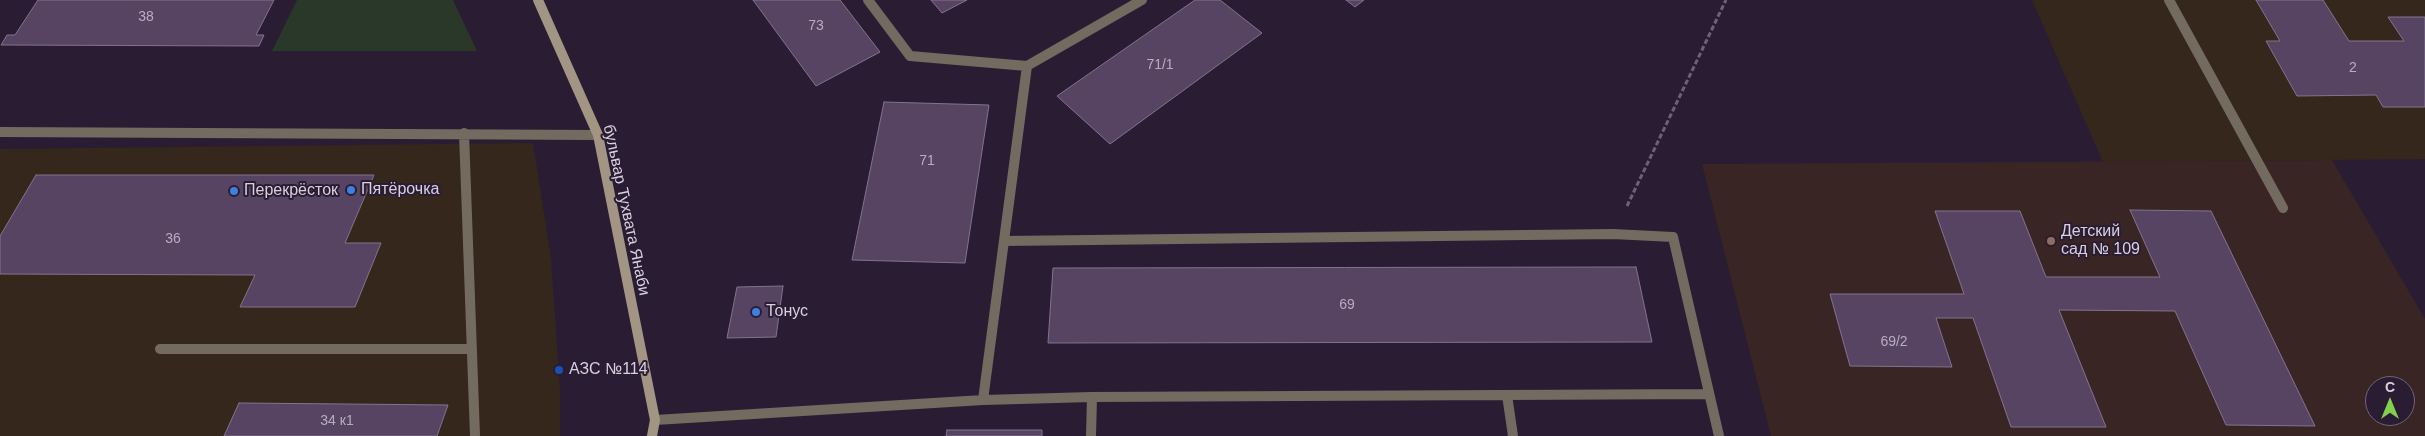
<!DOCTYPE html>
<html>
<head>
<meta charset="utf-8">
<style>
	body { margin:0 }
	#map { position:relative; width:2425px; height:436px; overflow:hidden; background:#2a1d33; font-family:Helvetica,sans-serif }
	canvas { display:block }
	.north { position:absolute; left:2365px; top:376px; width:50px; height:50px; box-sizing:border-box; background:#2a1d33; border:1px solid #706578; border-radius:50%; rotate:0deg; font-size:14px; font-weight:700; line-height:20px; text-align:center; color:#d9d0df }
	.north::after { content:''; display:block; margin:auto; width:18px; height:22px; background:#83d04e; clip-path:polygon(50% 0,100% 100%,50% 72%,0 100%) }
</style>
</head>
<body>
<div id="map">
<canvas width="2425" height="436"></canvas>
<div class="north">С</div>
</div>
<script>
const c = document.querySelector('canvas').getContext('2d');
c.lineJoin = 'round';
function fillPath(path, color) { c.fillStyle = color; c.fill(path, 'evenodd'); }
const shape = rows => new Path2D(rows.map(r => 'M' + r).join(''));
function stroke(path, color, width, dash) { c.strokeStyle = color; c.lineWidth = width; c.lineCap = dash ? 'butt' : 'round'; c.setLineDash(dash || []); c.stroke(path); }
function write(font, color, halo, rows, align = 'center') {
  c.font = font + ' Helvetica,sans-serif'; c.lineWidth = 4; c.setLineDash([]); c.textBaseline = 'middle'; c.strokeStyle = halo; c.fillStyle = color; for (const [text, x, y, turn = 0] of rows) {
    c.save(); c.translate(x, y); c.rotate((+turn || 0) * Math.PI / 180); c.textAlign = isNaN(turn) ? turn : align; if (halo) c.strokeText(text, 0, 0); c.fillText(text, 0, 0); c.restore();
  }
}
fillPath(shape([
	[2032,0,2425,0,2425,159,2103,162],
	[533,143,551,259,560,390,560,436,0,436,0,149]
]), '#35271b');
fillPath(shape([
	[2332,160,2425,319,2425,436,1771,436,1702,164],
	[2375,386,2405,386,2405,416,2375,416]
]), '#382524');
fillPath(shape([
	[297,0,453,0,477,51,272,51]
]), '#293828');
const building = shape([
	[38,0,274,0,256,35,264,35,259,46,1,45,7,35,15,35,38,0],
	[753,0,840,0,880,52,816,86,753,0],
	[931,0,967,0,942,13,931,0],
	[1195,0,1220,0,1262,33,1110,144,1057,96,1195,0],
	[1346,0,1364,0,1355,7,1346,0],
	[2256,0,2323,0,2349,41,2404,41,2388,17,2425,17,2425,107,2383,107,2376,95,2297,96,2266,41,2280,41,2256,0],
	[884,102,989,105,965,263,852,260,884,102],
	[36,175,374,175,345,243,381,243,355,307,240,307,255,275,0,274,0,236,36,175],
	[2130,210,2211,211,2315,426,2226,425,2175,311,2059,310,2106,427,2011,427,1973,318,1936,318,1952,367,1850,366,1830,294,1964,294,1935,211,2020,211,2046,277,2160,277,2130,210],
	[1636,267,1652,342,1048,343,1053,268,1636,267],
	[783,286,776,337,727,338,737,287,783,286],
	[239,403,448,405,437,436,224,436,239,403],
	[947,430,1042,430,1042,436,946,436,947,430]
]);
fillPath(building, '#574463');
stroke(building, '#83738e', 1);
stroke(shape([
	[1627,206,1726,0]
]), '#6d6175', 3, [5, 2.5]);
stroke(shape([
	[868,0,910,56,1027,66],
	[2169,0,2283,208],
	[0,132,598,135],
	[464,133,475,436],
	[1004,241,1613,234,1673,237,1719,436],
	[160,349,472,349],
	[1507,395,1513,436],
	[1092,397,1709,394],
	[983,400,1027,66,1142,0],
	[655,420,983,400,1092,397,1091,436]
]), '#746b60', 10);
stroke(shape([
	[538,0,598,135,655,420,652,436]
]), '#a39583', 10);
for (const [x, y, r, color] of [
	[351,190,5,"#3f7fe0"],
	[234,191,5,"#3f7fe0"],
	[2051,241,5,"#8d6e63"],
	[756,312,5,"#3f7fe0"],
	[559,370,5,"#1a4fb4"]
]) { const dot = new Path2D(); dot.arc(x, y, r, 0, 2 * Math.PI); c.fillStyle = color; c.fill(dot); stroke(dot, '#2a1d33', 2); }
write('14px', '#b8adc0', null, [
	["38",146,17],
	["73",816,26],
	["71/1",1160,65],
	["2",2353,68],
	["71",927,161],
	["36",173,239],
	["69",1347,305],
	["69/2",1894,342],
	["34 к1",337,421]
]);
write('16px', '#d9d0df', '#2a1d33', [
	["Пятёрочка",361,190],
	["Перекрёсток",244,191],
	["Детский",2061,232],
	["сад № 109",2061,250],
	["Тонус",766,312],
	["АЗС №114",569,370]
], 'left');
write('16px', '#d9d0df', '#2a1d33', [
	["бульвар Тухвата Янаби",626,210,78]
]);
</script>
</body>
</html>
